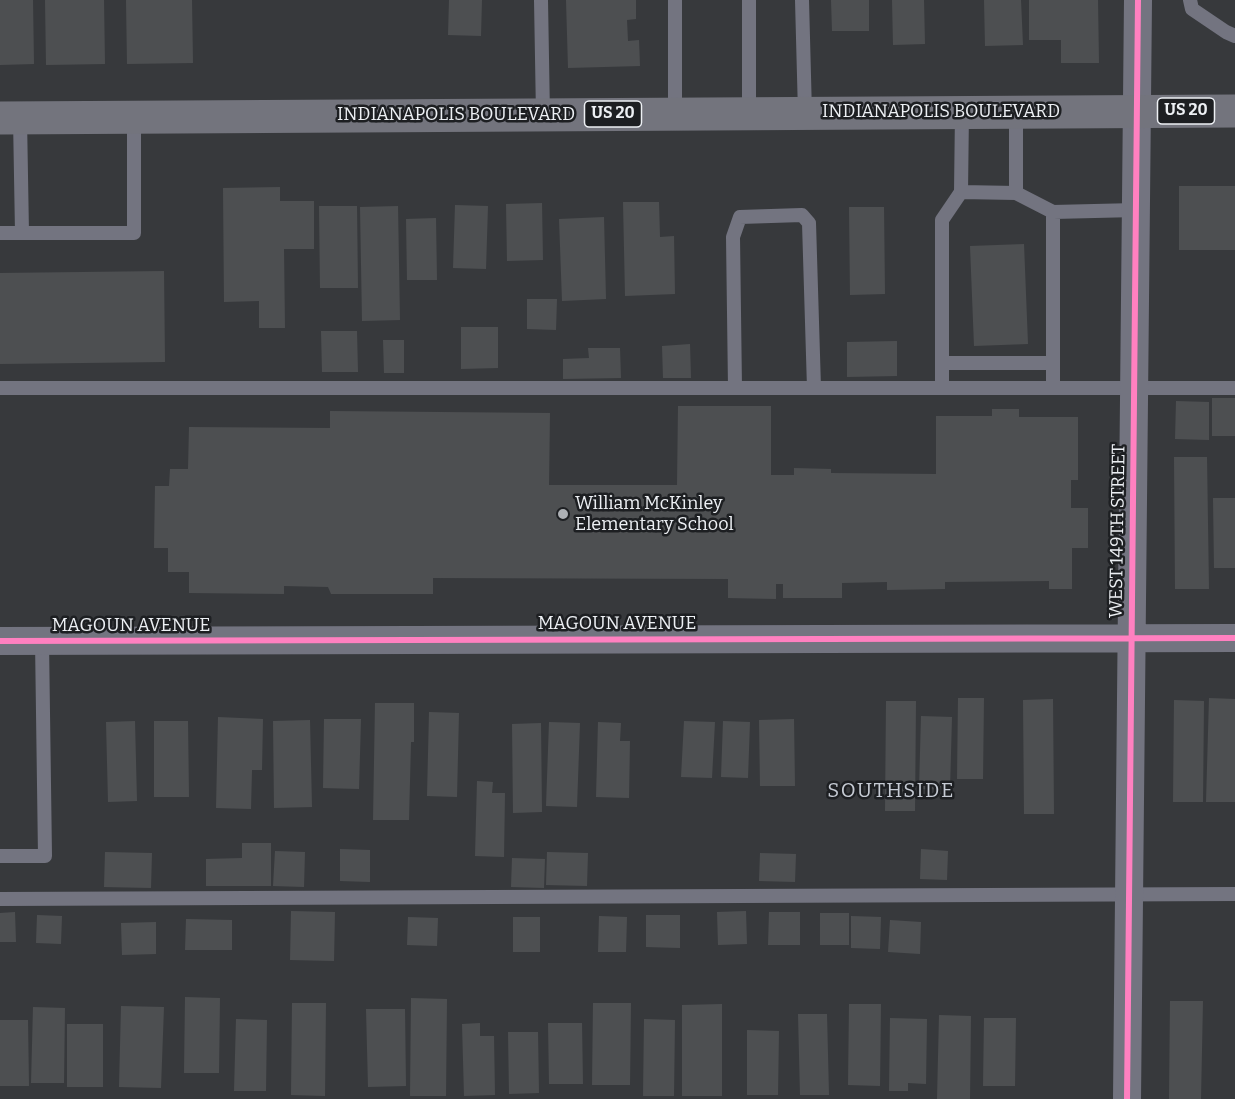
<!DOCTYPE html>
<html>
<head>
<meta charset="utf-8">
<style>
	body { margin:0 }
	canvas { display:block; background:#37393c }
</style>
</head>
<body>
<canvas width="1235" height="1099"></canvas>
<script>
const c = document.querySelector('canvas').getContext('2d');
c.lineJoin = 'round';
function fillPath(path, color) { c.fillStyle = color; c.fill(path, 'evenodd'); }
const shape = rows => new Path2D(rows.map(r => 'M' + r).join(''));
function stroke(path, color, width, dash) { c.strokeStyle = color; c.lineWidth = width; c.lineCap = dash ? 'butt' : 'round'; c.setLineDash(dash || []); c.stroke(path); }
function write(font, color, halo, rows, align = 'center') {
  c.font = font + ' Bitter,serif'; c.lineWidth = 5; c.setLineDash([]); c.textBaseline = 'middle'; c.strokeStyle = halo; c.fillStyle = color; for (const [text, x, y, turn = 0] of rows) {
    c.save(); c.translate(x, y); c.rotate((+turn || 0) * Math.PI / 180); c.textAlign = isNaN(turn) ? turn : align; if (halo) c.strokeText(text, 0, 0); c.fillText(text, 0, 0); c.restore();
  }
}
fillPath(shape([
	[0,0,33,0,34,64,0,65],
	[45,0,104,0,105,64,46,65],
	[126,0,192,0,193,63,127,64],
	[449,0,482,0,481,36,448,35],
	[566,0,636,0,636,19,627,20,628,41,639,40,640,66,568,68],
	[831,0,869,0,869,31,832,31],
	[892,0,924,0,925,44,893,45],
	[984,0,1021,0,1023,45,985,46],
	[1029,0,1098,0,1099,63,1061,63,1061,40,1029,40],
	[1179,186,1235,186,1235,250,1179,250],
	[280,187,280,201,314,201,314,249,284,249,285,328,259,328,259,301,224,302,223,188],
	[623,202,659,202,660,237,674,236,675,294,625,296],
	[542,203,543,260,507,261,506,204],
	[455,205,488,206,486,269,453,268],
	[319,206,357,206,358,288,320,288],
	[398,206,400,320,362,321,360,207],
	[849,207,884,207,885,294,850,295],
	[604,217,606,299,562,301,559,219],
	[436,218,437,280,407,280,406,219],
	[1024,244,1028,344,974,346,970,246],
	[164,271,165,362,0,364,0,273],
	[527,299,557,299,556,330,527,329],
	[461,327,498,327,498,368,461,369],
	[321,331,357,331,358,372,322,372],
	[383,340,404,340,404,373,384,373],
	[897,341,897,376,847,377,847,342],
	[690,344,691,378,663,378,662,346],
	[588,348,620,348,621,378,563,379,563,359,589,358],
	[1212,398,1235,398,1235,436,1212,436],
	[1176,401,1209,402,1209,440,1175,439],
	[678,406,771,406,771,475,794,475,794,468,831,469,831,473,936,474,936,416,992,416,992,409,1019,409,1019,417,1078,417,1078,480,1071,480,1071,508,1088,508,1088,548,1072,548,1072,589,1049,589,1049,581,945,582,945,589,887,590,887,582,842,583,842,598,783,598,783,584,776,584,776,599,728,598,728,579,433,578,433,594,331,594,328,587,284,586,284,594,189,593,189,572,168,572,168,548,154,548,155,486,169,486,170,469,188,469,189,427,330,428,330,411,550,413,549,485,677,485],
	[1174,457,1207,457,1209,589,1175,589],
	[1213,498,1235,498,1235,568,1214,568],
	[958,698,984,698,983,779,957,779],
	[1209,698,1235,699,1235,802,1206,802],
	[1053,699,1054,814,1024,814,1023,700],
	[1174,700,1204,701,1203,802,1173,802],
	[886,701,916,701,915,811,885,811],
	[375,703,414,703,414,742,411,742,409,820,373,820],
	[429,712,459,713,457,797,427,796],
	[921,716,952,717,950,790,919,789],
	[218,717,263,719,262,770,252,770,251,809,216,808],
	[324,719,361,719,359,789,323,788],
	[794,719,795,786,760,786,759,720],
	[310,720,312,807,274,808,273,721],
	[135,721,137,801,108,802,106,722],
	[154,721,188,721,189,797,154,797],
	[684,721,715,722,712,778,681,777],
	[723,721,750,722,748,778,721,777],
	[549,722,580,723,577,807,546,806],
	[598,722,621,723,620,741,630,741,629,798,596,797],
	[541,723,542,812,513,813,512,724],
	[477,781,493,782,492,793,505,793,504,857,475,856],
	[242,843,271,843,271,886,206,886,206,859,242,858],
	[340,849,370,850,370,882,340,881],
	[921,849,948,851,947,880,920,879],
	[275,851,305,852,304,887,273,886],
	[105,852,152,853,151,888,104,887],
	[547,852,588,853,587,886,546,885],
	[760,853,796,854,795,882,759,881],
	[512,858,545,859,544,888,511,887],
	[291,911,335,912,334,961,290,960],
	[746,911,747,944,718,945,717,912],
	[15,912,16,942,0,942,0,913],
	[769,912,800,912,800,945,768,945],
	[820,913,849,913,849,945,820,945],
	[37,915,62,916,61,944,36,943],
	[646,915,680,915,680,948,646,947],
	[599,916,627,917,626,952,598,952],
	[851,916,881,917,880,949,851,948],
	[408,917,438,918,437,946,407,945],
	[513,917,540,917,540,952,513,952],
	[186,919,232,920,232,950,185,950],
	[890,920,921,922,920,954,888,952],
	[156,922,156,954,122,955,121,923],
	[185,997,220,998,219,1073,184,1073],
	[411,998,447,999,446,1096,410,1096],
	[1170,1001,1203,1001,1201,1099,1169,1099],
	[292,1003,326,1003,325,1096,291,1095],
	[593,1003,631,1003,630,1085,592,1085],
	[722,1004,722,1096,682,1096,682,1005],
	[849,1004,881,1004,880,1086,848,1085],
	[121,1006,164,1007,161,1088,119,1087],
	[33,1007,65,1008,64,1083,31,1083],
	[366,1009,405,1009,406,1086,368,1087],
	[798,1014,827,1014,829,1095,800,1095],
	[939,1015,971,1016,970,1099,937,1099],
	[890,1018,927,1019,926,1084,908,1083,908,1091,889,1091],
	[984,1018,1016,1018,1015,1086,983,1086],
	[236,1019,267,1020,266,1091,234,1091],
	[644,1019,675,1020,674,1096,643,1096],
	[0,1020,28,1020,29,1086,0,1086],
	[480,1023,480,1036,494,1036,495,1095,464,1096,462,1024],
	[548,1023,582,1023,583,1084,549,1084],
	[67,1024,103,1024,103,1087,67,1087],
	[747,1030,779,1031,778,1095,747,1095],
	[508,1032,538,1032,539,1093,509,1094]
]), '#4d4f51');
stroke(shape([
	[541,0,543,115],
	[675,0,675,114],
	[749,0,749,114],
	[802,0,805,113],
	[1190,0,1192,9,1226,32,1235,36],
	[1016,112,1016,193],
	[20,118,22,233],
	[961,192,1016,193,1053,212,1136,210],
	[1053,212,1053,388],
	[0,233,134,233,134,117],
	[942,363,1053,363],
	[0,388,1235,388],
	[735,388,733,237,740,217,802,215,809,223,814,388],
	[942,388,942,220,961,192,962,112],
	[0,856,45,856,42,641],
	[0,899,1235,894]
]), '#737480', 14);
stroke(shape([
	[0,641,1235,638],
	[1127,1099,1138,0]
]), '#737480', 28);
stroke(shape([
	[0,118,1235,111]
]), '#73747d', 33);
stroke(shape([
	[0,641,1235,638],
	[1127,1099,1138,0]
]), '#ff80c0', 6);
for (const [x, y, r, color] of [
	[563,514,6,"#adb0b4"]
]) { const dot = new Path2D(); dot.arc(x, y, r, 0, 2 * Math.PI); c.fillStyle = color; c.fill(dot); stroke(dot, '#1d1f22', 2); }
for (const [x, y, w] of [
	[1186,111,57],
	[613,114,57]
]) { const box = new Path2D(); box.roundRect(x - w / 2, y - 13, w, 26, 4.5); c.fillStyle = '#1d1f22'; c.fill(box); stroke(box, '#edf0f4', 1.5); }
write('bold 16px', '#edf0f4', null, [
	["US 20",1186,111],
	["US 20",613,114]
]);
write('18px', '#edf0f4', '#1d1f22', [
	["INDIANAPOLIS BOULEVARD",941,112],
	["INDIANAPOLIS BOULEVARD",456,115],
	["WEST 149TH STREET",1118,531,-89],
	["MAGOUN AVENUE",617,624],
	["MAGOUN AVENUE",131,626]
]);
write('18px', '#edf0f4', '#1d1f22', [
	["William McKinley",575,504],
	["Elementary School",575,525]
], 'left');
c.letterSpacing = '1.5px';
write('20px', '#c6cbd4', '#1d1f22', [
	["SOUTHSIDE",891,791]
]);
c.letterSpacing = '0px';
</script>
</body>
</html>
